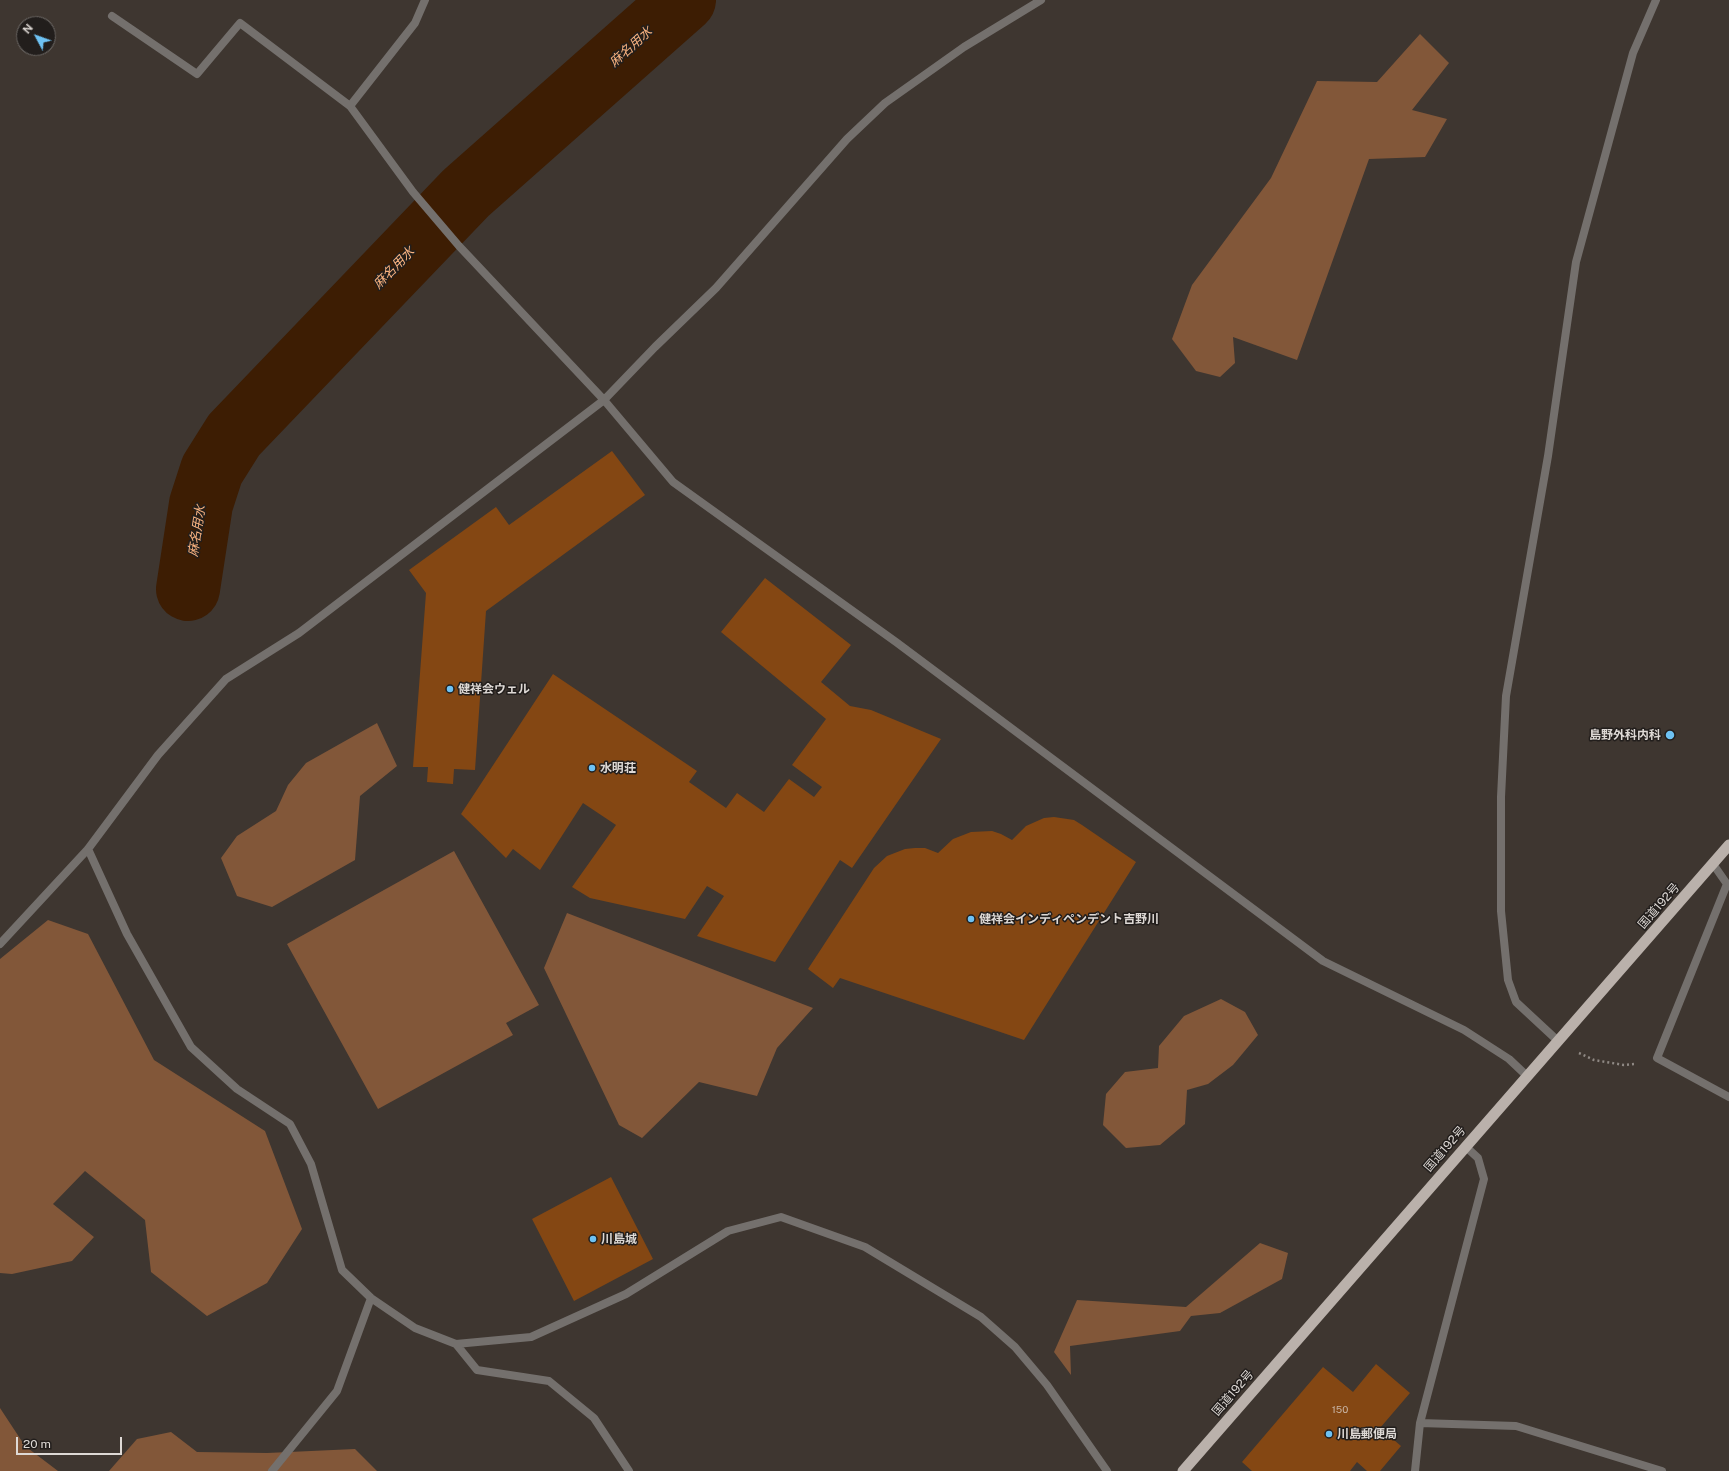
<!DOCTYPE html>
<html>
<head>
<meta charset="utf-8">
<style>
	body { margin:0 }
	#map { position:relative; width:1729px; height:1471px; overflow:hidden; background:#3e3630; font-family:"Public Sans",sans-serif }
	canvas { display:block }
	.north { position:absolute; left:16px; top:16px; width:40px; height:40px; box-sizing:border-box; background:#221e1c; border:1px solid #6d6966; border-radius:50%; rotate:311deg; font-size:11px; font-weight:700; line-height:16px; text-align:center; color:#ded9d5 }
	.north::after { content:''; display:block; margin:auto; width:14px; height:18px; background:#6ec2f3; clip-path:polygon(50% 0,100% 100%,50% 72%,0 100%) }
	.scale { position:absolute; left:16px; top:1437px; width:106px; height:18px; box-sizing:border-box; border:2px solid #ded9d5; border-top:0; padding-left:5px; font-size:12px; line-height:14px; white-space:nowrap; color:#ded9d5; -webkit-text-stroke:3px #221e1c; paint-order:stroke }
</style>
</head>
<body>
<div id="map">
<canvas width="1729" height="1471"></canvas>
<div class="north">N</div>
<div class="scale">20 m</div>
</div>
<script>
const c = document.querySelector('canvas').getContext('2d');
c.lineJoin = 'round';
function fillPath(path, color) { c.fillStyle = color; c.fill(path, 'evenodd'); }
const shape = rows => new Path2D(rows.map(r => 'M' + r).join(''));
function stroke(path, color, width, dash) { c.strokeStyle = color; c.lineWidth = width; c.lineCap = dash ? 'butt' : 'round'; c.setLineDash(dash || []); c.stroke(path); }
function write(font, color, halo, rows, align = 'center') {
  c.font = font + ' "Public Sans","Noto Sans JP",sans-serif'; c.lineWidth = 3; c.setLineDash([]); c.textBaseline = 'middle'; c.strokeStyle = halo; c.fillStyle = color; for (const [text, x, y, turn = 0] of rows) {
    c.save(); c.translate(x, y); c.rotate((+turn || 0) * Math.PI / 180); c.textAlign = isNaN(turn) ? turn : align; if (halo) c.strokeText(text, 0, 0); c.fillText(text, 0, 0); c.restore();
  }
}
fillPath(shape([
	[1420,34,1449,63,1412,110,1447,119,1425,157,1369,159,1297,360,1233,337,1235,363,1220,377,1196,371,1172,339,1192,285,1271,178,1317,81,1377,82],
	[377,723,397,766,360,796,355,860,272,907,237,896,221,858,237,836,276,811,288,785,306,763],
	[454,851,539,1005,506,1023,513,1035,378,1109,287,944],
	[567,913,813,1008,777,1048,757,1096,699,1082,642,1138,619,1125,544,968],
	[48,920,88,934,154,1060,265,1131,302,1229,267,1283,207,1316,151,1272,145,1220,85,1171,53,1204,94,1237,72,1261,12,1274,0,1273,0,959],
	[1221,999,1245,1012,1258,1035,1233,1065,1208,1084,1187,1090,1185,1124,1160,1145,1126,1148,1103,1125,1106,1094,1125,1072,1158,1068,1159,1046,1184,1016],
	[1260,1243,1288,1253,1282,1279,1220,1313,1191,1316,1180,1331,1070,1346,1071,1375,1054,1352,1077,1300,1186,1307],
	[0,1408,25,1446,58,1471,0,1471],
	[171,1432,197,1452,267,1453,355,1449,377,1471,109,1471,137,1439]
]), '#825739');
stroke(shape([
	[188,589,201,504,212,470,234,435,466,193,684,0]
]), '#3d1d03', 64);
fillPath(shape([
	[612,451,645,495,486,611,475,770,454,769,453,784,427,782,428,767,413,767,426,593,409,570,496,507,509,525],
	[765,578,851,645,821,682,850,706,871,710,941,739,852,868,840,860,775,962,697,936,724,896,707,886,685,919,590,898,572,887,616,825,583,803,540,870,513,849,506,858,461,814,553,674,697,771,689,782,726,808,737,793,764,812,789,779,814,797,822,787,792,765,826,719,721,632],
	[1054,817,1074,820,1082,825,1136,862,1024,1040,840,978,833,988,808,969,874,868,887,856,905,849,915,848,925,848,938,853,953,839,971,832,992,831,1001,834,1012,840,1026,826,1044,818],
	[611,1177,653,1259,574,1301,532,1219],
	[1376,1364,1410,1393,1380,1428,1401,1446,1380,1471,1367,1471,1357,1462,1350,1471,1252,1471,1242,1462,1323,1367,1353,1392]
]), '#844713');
stroke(shape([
	[1579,1053,1594,1060,1624,1065,1635,1064]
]), '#8f8984', 2.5, [2, 3]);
stroke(shape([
	[425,0,415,23,350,106,413,192,459,246,604,400,673,482,896,642,1323,961,1464,1030,1509,1059,1527,1076],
	[112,16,197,74,240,23,350,106],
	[88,849,127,934,191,1047,237,1089,290,1124,311,1164,342,1270,371,1298,415,1328,456,1344,531,1337,626,1294,728,1231,781,1217,865,1247,981,1317,1015,1347,1047,1385,1107,1471],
	[1713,864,1727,884,1657,1058,1729,1097],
	[0,944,88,849,158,755,226,679,299,633,604,400,655,347,716,288,847,139,885,103,964,47,1041,0],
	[1558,1041,1516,1002,1508,980,1501,911,1501,797,1506,696,1548,456,1576,262,1633,53,1656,0],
	[456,1344,477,1370,549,1381,594,1418,629,1471],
	[1420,1423,1516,1426,1662,1471],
	[272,1471,337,1391,371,1298],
	[1415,1471,1420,1423,1484,1179,1478,1158,1465,1146]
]), '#74706d', 8);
stroke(shape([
	[1183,1471,1729,845]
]), '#bab1ab', 11);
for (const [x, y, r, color] of [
	[450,689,4,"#6ec2f3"],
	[1670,735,5,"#6ec2f3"],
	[592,768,4,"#6ec2f3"],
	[971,919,4,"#6ec2f3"],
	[593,1239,4,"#6ec2f3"],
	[1329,1434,4,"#6ec2f3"]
]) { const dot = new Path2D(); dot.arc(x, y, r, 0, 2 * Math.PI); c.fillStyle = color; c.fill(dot); stroke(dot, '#221e1c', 1.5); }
write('10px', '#c8b4a4', null, [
	["150",1340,1410]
]);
write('bold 12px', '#ded9d5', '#221e1c', [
	["健祥会ウェル",458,689],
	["島野外科内科",1661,735,"right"],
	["水明荘",600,768],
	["健祥会インディペンデント吉野川",979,919],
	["川島城",601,1239],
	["川島郵便局",1337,1434]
], 'left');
write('12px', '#ded9d5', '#221e1c', [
	["国道192号",1659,906,-49],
	["国道192号",1445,1149,-49],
	["国道192号",1233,1393,-49]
]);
write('italic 13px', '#f9b27f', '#221e1c', [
	["麻名用水",631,47,-42],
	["麻名用水",394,268,-46],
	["麻名用水",197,531,-81]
]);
</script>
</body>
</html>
